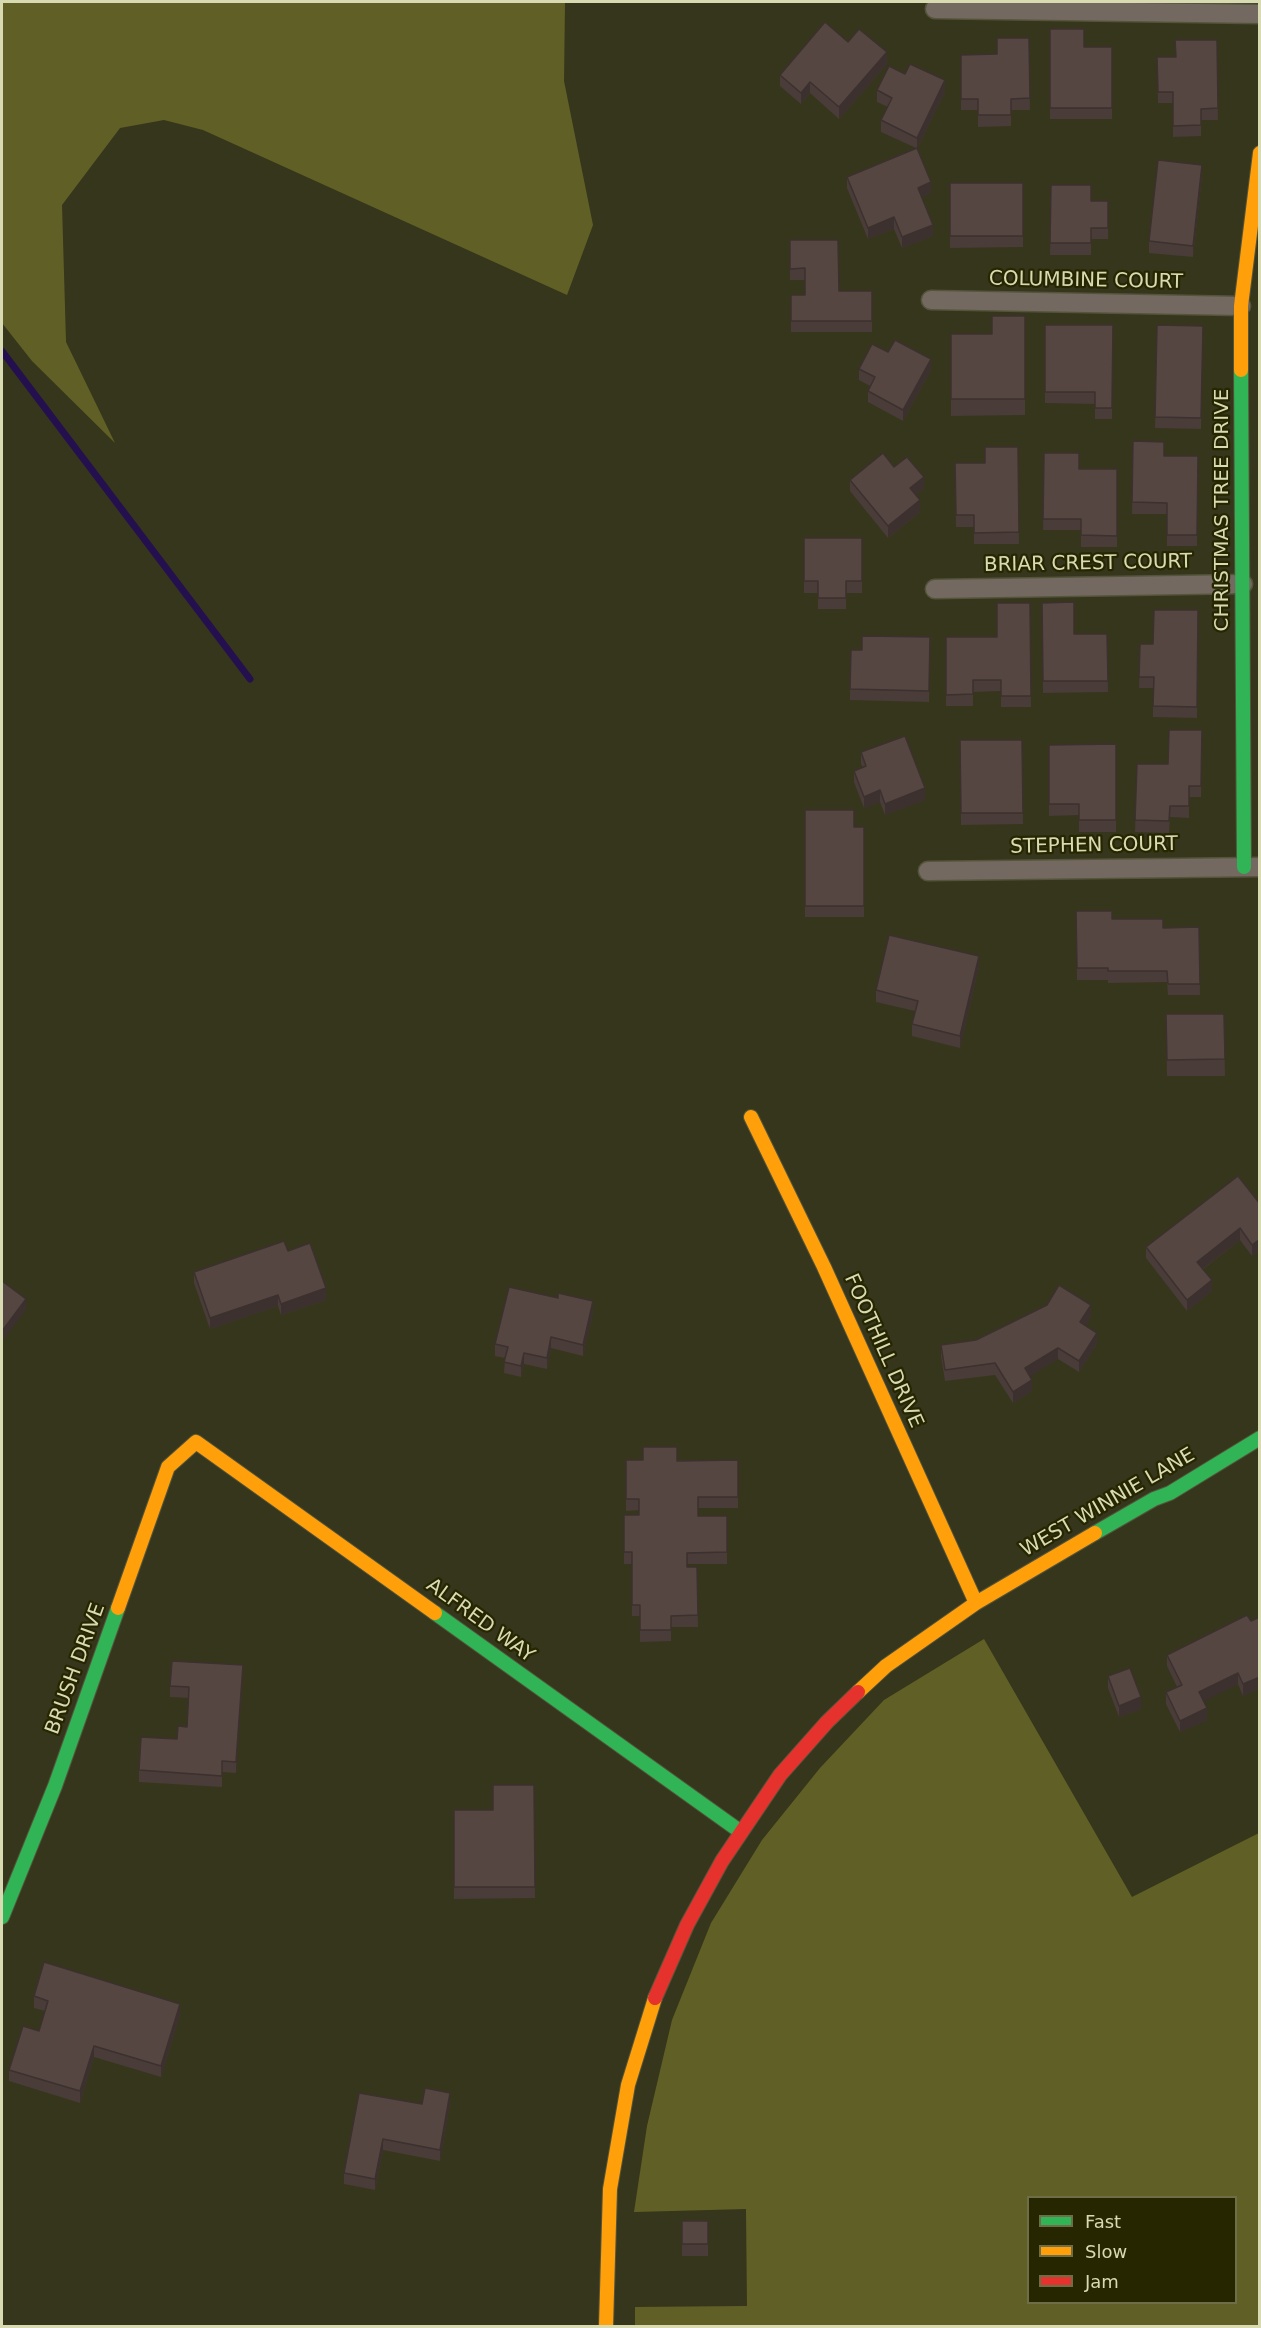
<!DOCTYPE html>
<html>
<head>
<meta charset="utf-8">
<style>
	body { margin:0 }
	#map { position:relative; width:1261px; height:2328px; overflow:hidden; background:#36361c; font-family:"DejaVu Sans",sans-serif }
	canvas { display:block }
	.frame { position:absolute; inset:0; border:3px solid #d8dab1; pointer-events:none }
	.legend { position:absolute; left:1027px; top:2196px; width:210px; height:108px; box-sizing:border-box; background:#262601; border:2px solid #6d6e47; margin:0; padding:8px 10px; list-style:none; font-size:18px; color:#d8dab1 }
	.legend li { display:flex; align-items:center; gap:12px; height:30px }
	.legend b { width:30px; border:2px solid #6d6e47 }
</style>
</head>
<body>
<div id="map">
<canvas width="1261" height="2328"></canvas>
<div class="frame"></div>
<ul class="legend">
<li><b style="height:8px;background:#30b455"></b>Fast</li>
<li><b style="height:8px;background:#ff9f0a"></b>Slow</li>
<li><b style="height:8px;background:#e5322d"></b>Jam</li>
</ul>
</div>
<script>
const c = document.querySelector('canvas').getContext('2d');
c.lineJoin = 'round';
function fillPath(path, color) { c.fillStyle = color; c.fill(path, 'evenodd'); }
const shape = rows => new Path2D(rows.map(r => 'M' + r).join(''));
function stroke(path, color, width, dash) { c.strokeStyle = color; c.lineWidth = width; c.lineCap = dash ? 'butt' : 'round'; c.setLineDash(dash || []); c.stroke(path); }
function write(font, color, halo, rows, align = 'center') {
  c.font = font + ' "DejaVu Sans",sans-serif'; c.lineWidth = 4.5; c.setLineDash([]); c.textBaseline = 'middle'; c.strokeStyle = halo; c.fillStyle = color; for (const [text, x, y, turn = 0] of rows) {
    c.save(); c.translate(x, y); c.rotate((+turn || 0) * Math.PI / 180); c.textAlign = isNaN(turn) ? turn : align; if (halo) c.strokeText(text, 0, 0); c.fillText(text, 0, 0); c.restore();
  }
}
fillPath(shape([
	[2,2,565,2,564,81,593,225,567,295,203,130,164,120,120,128,62,205,66,342,115,443,32,361,2,323],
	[984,1639,1132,1897,1259,1833,1259,2326,635,2326,635,2307,747,2306,746,2209,634,2212,647,2126,672,2020,711,1923,762,1840,820,1768,884,1700],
	[1028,2198,1236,2198,1236,2302,1028,2302]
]), '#606026');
stroke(shape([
	[2,351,250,679]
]), '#25104f', 7);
const street = shape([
	[935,9,1260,14],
	[931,300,1241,306],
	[935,589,1243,584],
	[928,871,1260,867]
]);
const fast = shape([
	[1241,370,1244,867],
	[1095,1533,1154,1499,1170,1493,1260,1438],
	[435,1613,741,1832],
	[2,1917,55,1786,118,1608]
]);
const slow = shape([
	[1241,370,1241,306,1260,153],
	[751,1117,824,1267,976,1603],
	[118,1608,168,1467,196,1442,435,1613],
	[858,1692,886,1666,976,1603,1095,1533],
	[606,2326,610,2189,628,2085,655,1998]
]);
const jam = shape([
	[655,1998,687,1925,722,1861,780,1775,827,1722,858,1692]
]);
stroke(street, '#54543b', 21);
stroke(fast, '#54543b', 16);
stroke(slow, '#54543b', 16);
stroke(jam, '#54543b', 16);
stroke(street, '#736960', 18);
stroke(fast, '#30b455', 14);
stroke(slow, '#ff9f0a', 14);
stroke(jam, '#e5322d', 14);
fillPath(shape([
	[1050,29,1084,47,1112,47,1112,119,1050,119],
	[1029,38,1030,110,1011,110,1011,126,978,127,978,110,961,110,961,55,997,54],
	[1217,40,1218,120,1201,120,1201,136,1173,137,1173,103,1158,103,1157,57,1175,57],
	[848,42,887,64,839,119,810,93,801,104,780,86,780,75],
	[877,90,945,92,917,149,931,193,922,197,933,236,902,248,894,229,868,239,847,188,847,177,916,148,881,132,881,120,888,107,877,102],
	[1202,176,1193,257,1149,253,1149,241],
	[950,183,1023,183,1023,247,950,248],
	[1051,185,1091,201,1108,201,1108,239,1091,239,1091,255,1050,255],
	[790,240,839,291,872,291,872,332,791,332,791,295,805,295,805,280,790,280],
	[1025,316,1025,415,951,416,951,334,992,334],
	[1045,325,1113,325,1112,419,1095,419,1095,404,1045,403],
	[1157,325,1203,326,1201,429,1155,428],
	[888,352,931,370,903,421,868,402,868,391,870,386,859,380,859,369],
	[1133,441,1164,456,1198,456,1197,546,1167,546,1167,514,1132,514],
	[1018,447,1019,544,974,544,974,527,956,527,955,463,985,463],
	[1044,453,1079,469,1117,469,1117,547,1081,547,1081,530,1043,530],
	[894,467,924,489,915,495,920,512,888,538,850,491,850,480],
	[804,538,862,538,862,593,846,593,846,609,818,609,818,593,804,593],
	[1030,603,1031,707,1001,707,1001,691,973,692,973,706,946,706,946,637,997,637],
	[1042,603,1074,634,1107,634,1108,692,1043,693],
	[1198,610,1197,718,1153,717,1153,688,1139,688,1140,644,1153,644],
	[930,637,929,702,850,700,850,689,862,650],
	[1202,730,1201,797,1189,797,1189,818,1170,817,1169,833,1135,832,1137,764,1168,764],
	[960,740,1022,740,1023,824,961,825],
	[1116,744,1116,832,1079,832,1079,815,1049,816,1049,745],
	[861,752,925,800,885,815,880,802,864,808,854,782,854,771,863,768,861,764],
	[805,810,854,827,864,827,864,917,805,917],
	[1076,911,1112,919,1163,928,1199,927,1200,995,1168,995,1167,982,1108,983,1108,980,1077,980],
	[979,967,960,1048,912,1036,912,1024,915,1011,876,1002,876,990],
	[1166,1014,1224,1014,1225,1076,1167,1076],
	[1260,1204,1260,1250,1252,1256,1240,1240,1203,1269,1212,1291,1187,1311,1146,1258,1146,1247],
	[288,1251,326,1300,281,1315,278,1306,210,1329,194,1283,194,1272],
	[593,1313,583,1356,551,1348,547,1369,524,1364,521,1377,504,1373,505,1358,495,1356,495,1344],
	[1091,1316,1085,1326,1097,1344,1079,1372,1058,1359,1030,1376,1032,1391,1013,1403,995,1375,945,1381,941,1356,941,1345,976,1340],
	[626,1460,738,1460,738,1508,698,1508,698,1516,727,1516,727,1564,687,1564,687,1567,697,1567,698,1627,671,1627,671,1641,640,1642,640,1616,632,1616,632,1564,624,1564,624,1515,639,1515,639,1510,626,1511],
	[1260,1617,1260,1688,1243,1696,1238,1684,1203,1701,1207,1720,1180,1732,1166,1704,1166,1692,1177,1687,1167,1666,1167,1655],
	[243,1676,236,1773,222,1772,222,1787,139,1782,139,1770,177,1739,187,1727,189,1698,170,1697,170,1686],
	[1108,1676,1141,1709,1119,1717,1108,1688],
	[534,1785,535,1898,454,1899,454,1810,493,1810],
	[34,1996,180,2015,161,2077,94,2057,80,2103,9,2081,9,2070,39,2031,45,2011,34,2008],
	[422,2104,450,2104,440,2161,383,2150,375,2190,344,2184,344,2173],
	[682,2221,708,2221,708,2256,682,2256]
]), '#493c39');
fillPath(shape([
	[887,52,887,64,839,119,839,107],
	[945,80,945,92,917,149,917,138],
	[810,82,810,93,801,104,801,93],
	[1202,165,1202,176,1193,257,1193,246],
	[931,182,931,193,918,199,918,188],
	[894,217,894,229,868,239,868,228],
	[933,225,933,236,902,248,902,237],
	[931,359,931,370,903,421,903,410],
	[924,477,924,489,910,499,910,488],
	[920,500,920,512,888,538,888,526],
	[925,788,925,800,885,815,885,804],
	[880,790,880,802,864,808,864,797],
	[979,956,979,967,960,1048,960,1036],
	[1240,1228,1240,1240,1197,1273,1197,1262],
	[1260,1239,1260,1250,1252,1256,1252,1245],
	[1212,1280,1212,1291,1187,1311,1187,1300],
	[326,1288,326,1300,281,1315,281,1304],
	[278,1295,278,1306,210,1329,210,1318],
	[26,1299,26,1310,2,1342,2,1331],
	[593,1301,593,1313,583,1356,583,1345],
	[1091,1305,1091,1316,1080,1334,1080,1322],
	[1097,1333,1097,1344,1079,1372,1079,1361],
	[551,1337,551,1348,547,1369,547,1358],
	[1058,1348,1058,1359,1025,1380,1025,1368],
	[524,1353,524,1364,521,1377,521,1366],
	[1032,1380,1032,1391,1013,1403,1013,1392],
	[243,1665,243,1676,236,1773,236,1762],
	[1238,1673,1238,1684,1199,1704,1199,1692],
	[1260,1677,1260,1688,1243,1696,1243,1684],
	[1141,1697,1141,1709,1119,1717,1119,1706],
	[1207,1708,1207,1720,1180,1732,1180,1721],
	[180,2004,180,2015,161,2077,161,2066],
	[94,2046,94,2057,80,2103,80,2091],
	[450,2093,450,2104,440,2161,440,2150],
	[383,2139,383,2150,375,2190,375,2179]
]), '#3c312e');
const building = shape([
	[825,22,848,42,859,29,887,52,839,107,810,82,801,93,780,75,825,22],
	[1050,29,1084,29,1084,47,1112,47,1112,108,1050,108,1050,29],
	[997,38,1029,38,1030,98,1011,99,1011,115,978,115,978,99,961,99,961,55,997,54,997,38],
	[1175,40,1217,40,1218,108,1201,109,1201,125,1173,126,1173,92,1158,92,1157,57,1176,57,1175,40],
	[910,64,945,80,917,138,881,120,892,98,877,90,889,66,905,74,910,64],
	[917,148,931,182,918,188,933,225,902,237,894,217,868,228,847,177,917,148],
	[1158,160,1202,165,1193,246,1149,241,1158,160],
	[950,183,1023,183,1023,236,950,236,950,183],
	[1051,185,1091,185,1091,201,1108,201,1108,228,1091,228,1091,243,1050,243,1051,185],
	[790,240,838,240,839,291,872,291,872,321,791,321,791,295,805,295,805,268,790,269,790,240],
	[992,316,1025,316,1025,399,951,399,951,334,992,334,992,316],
	[1045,325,1113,325,1112,408,1095,408,1095,392,1045,392,1045,325],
	[1157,325,1203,326,1201,418,1155,417,1157,325],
	[895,340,931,359,903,410,868,391,875,377,859,369,872,344,888,352,895,340],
	[1133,441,1164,442,1164,456,1198,456,1197,535,1167,535,1167,503,1132,502,1133,441],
	[985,447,1018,447,1019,532,974,533,974,515,956,515,955,463,985,463,985,447],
	[883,453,894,467,907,457,924,477,910,488,920,500,888,526,850,480,883,453],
	[1044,453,1079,453,1079,469,1117,469,1117,536,1081,535,1081,519,1043,519,1044,453],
	[804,538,862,538,862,581,846,581,846,598,818,598,818,581,804,581,804,538],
	[1074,602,1074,634,1107,634,1108,681,1043,681,1042,603,1074,602],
	[997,603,1030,603,1031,696,1001,696,1001,680,973,680,973,694,946,695,946,637,997,637,997,603],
	[1154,610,1198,610,1197,707,1153,706,1154,677,1139,677,1140,644,1153,644,1154,610],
	[862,636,930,637,929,691,850,689,851,650,862,650,862,636],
	[1169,730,1202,730,1201,786,1189,786,1189,806,1170,806,1169,821,1135,820,1137,764,1168,764,1169,730],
	[905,736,925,788,885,804,880,790,864,797,854,771,866,766,861,752,905,736],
	[960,740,1022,740,1023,813,961,813,960,740],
	[1116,744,1116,820,1079,820,1079,804,1049,804,1049,745,1116,744],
	[805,810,854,810,854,827,864,827,864,906,805,906,805,810],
	[1076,911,1112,911,1112,919,1163,919,1163,928,1199,927,1200,984,1168,984,1167,971,1108,971,1108,968,1077,968,1076,911],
	[889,935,979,956,960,1036,912,1024,918,1001,876,990,889,935],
	[1166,1014,1224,1014,1225,1059,1167,1060,1166,1014],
	[1238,1176,1260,1204,1260,1239,1252,1245,1240,1228,1197,1262,1212,1280,1187,1300,1146,1247,1238,1176],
	[284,1241,288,1251,310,1243,326,1288,281,1304,278,1295,210,1318,194,1272,284,1241],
	[2,1281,26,1299,2,1331,2,1281],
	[1059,1285,1091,1305,1080,1322,1097,1333,1079,1361,1058,1348,1025,1368,1032,1380,1013,1392,995,1363,945,1370,941,1345,976,1340,1047,1305,1059,1285],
	[509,1287,558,1298,558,1293,593,1301,583,1345,551,1337,547,1358,524,1353,521,1366,504,1362,508,1347,495,1344,509,1287],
	[643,1447,677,1447,677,1461,738,1460,738,1497,698,1497,698,1516,727,1516,727,1552,687,1553,687,1567,697,1567,698,1615,671,1616,671,1630,640,1630,640,1605,632,1605,632,1552,624,1552,624,1515,639,1515,639,1499,626,1499,626,1460,643,1460,643,1447],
	[1247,1615,1251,1621,1260,1617,1260,1677,1243,1684,1238,1673,1199,1692,1207,1708,1180,1721,1166,1692,1182,1685,1167,1655,1247,1615],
	[172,1661,243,1665,236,1762,222,1761,222,1776,139,1770,141,1737,177,1739,178,1726,187,1727,189,1687,170,1686,172,1661],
	[1130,1668,1141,1697,1119,1706,1108,1676,1130,1668],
	[493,1785,534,1785,535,1887,454,1887,454,1810,493,1810,493,1785],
	[44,1962,180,2004,161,2066,94,2046,80,2091,9,2070,23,2026,39,2031,48,2001,34,1996,44,1962],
	[425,2088,450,2093,440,2150,383,2139,375,2179,344,2173,359,2093,422,2104,425,2088],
	[682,2221,708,2221,708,2244,682,2244,682,2221]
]);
fillPath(building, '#554642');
stroke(building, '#3c312e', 1.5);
write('20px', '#d8dab1', '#262601', [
	["COLUMBINE COURT",1086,281,1],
	["CHRISTMAS TREE DRIVE",1223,510,-90],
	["BRIAR CREST COURT",1088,564,-1],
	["STEPHEN COURT",1094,846,-1],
	["FOOTHILL DRIVE",883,1351,66],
	["WEST WINNIE LANE",1108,1503,-30],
	["ALFRED WAY",480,1621,36],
	["BRUSH DRIVE",76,1669,-70]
]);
</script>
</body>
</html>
